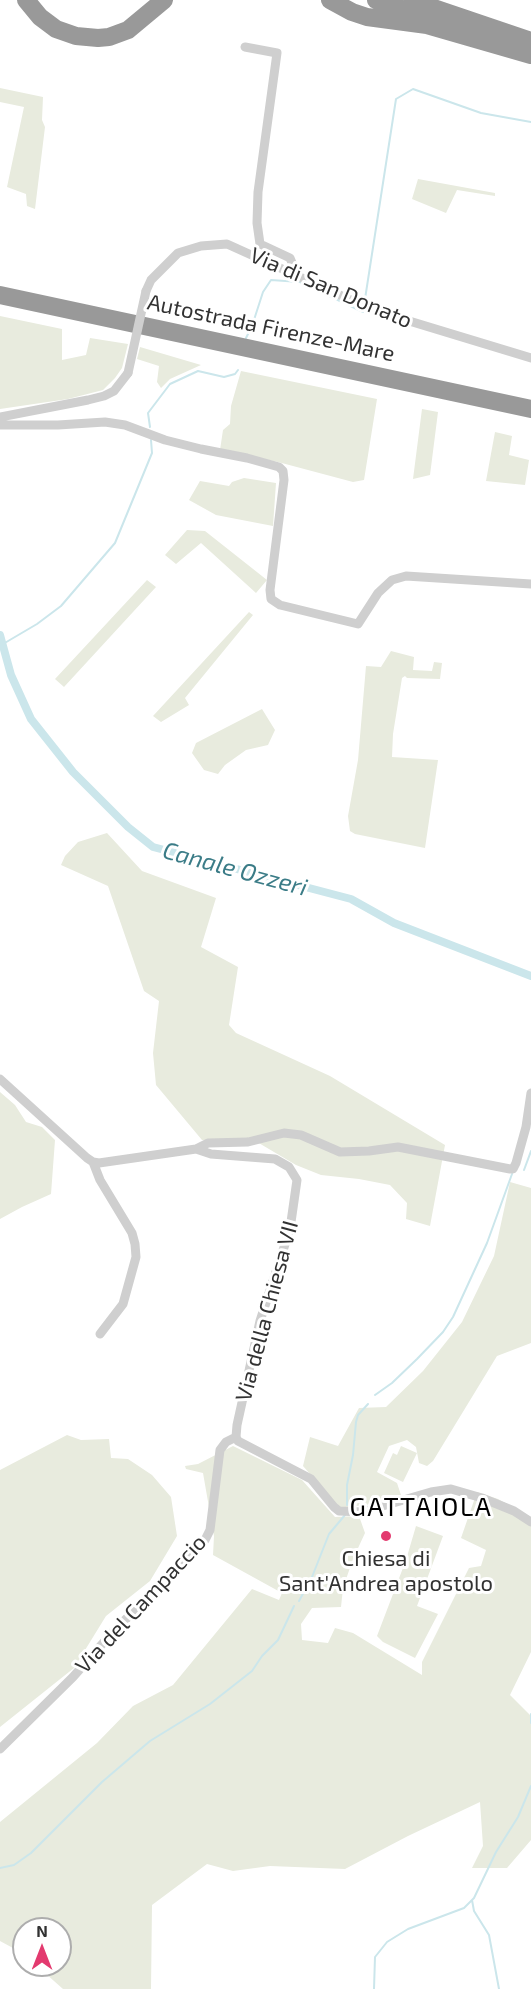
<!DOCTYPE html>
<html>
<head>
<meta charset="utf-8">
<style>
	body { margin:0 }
	#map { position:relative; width:531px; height:1989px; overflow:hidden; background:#fff; font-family:"Exo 2",sans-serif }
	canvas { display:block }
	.north { position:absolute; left:12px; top:1917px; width:60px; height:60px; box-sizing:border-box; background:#fff; border:2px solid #adadad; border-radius:50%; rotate:0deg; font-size:16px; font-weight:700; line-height:24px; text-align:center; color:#323232 }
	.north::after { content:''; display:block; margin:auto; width:21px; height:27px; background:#e33a6f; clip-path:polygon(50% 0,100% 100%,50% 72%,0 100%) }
</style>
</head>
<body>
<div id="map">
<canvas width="531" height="1989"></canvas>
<div class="north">N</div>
</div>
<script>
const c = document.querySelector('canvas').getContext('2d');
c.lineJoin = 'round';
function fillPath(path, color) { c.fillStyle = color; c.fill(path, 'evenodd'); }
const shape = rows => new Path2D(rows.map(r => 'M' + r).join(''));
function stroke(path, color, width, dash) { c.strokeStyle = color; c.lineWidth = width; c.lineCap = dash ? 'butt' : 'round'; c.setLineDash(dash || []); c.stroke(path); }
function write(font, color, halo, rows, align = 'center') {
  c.font = font + ' "Exo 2",sans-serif'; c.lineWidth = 6; c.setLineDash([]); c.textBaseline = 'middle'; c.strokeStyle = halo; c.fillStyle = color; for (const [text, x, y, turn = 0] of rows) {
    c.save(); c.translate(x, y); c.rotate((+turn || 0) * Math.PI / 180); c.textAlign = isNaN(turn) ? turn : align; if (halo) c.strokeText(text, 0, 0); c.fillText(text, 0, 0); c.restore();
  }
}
fillPath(shape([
	[0,88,43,97,42,120,45,127,35,209,27,206,26,194,7,187,24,107,0,102],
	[418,179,495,193,495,196,457,190,446,213,412,199],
	[0,316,62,329,62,360,86,355,90,338,128,344,122,368,115,378,103,390,68,399,0,409],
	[140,347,201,365,170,379,161,388,157,382,159,366,137,359],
	[241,371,377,399,364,480,353,482,278,462,220,450,223,430,230,424,231,406],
	[422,409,438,412,430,475,413,479],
	[495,432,512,436,509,455,529,460,525,485,486,481],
	[244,478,276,483,273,526,216,515,189,500,200,481,229,486,232,482],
	[187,530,205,531,267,580,256,593,201,543,176,564,165,555],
	[147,580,156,587,64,687,55,679],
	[249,612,253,615,185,698,189,705,161,722,153,716],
	[391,651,414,657,413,670,432,671,434,662,442,663,440,679,407,678,405,676,402,678,393,734,392,757,438,760,425,848,355,834,350,831,348,816,358,760,366,666,381,667],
	[262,709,275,730,268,745,246,750,225,765,218,774,204,770,192,753,196,743],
	[107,833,142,871,216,898,201,947,238,967,229,1025,236,1033,330,1076,445,1145,430,1226,406,1219,407,1203,390,1185,359,1179,321,1175,296,1165,252,1139,202,1140,156,1085,153,1053,159,1001,144,991,108,886,61,865,65,856,78,842],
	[0,1092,15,1105,26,1122,42,1127,55,1140,51,1194,22,1207,0,1219],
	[510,1182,531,1188,531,1343,497,1356,433,1461,427,1466,419,1463,416,1447,407,1440,389,1446,377,1472,397,1483,401,1495,373,1504,340,1508,303,1466,310,1437,338,1446,359,1408,386,1407,423,1371,462,1322,494,1256],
	[67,1435,81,1440,109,1439,111,1458,128,1459,152,1475,171,1497,177,1536,150,1581,106,1616,74,1668,0,1727,0,1470],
	[233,1446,302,1480,335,1517,359,1516,365,1533,353,1559,343,1588,341,1607,312,1608,301,1624,302,1640,328,1643,335,1628,353,1633,422,1675,422,1662,469,1568,481,1566,486,1550,461,1538,477,1492,498,1499,531,1517,531,1652,510,1695,531,1716,531,1840,507,1868,472,1868,483,1846,480,1802,408,1836,345,1869,270,1866,233,1871,207,1864,152,1905,151,1989,63,1989,36,1965,60,1965,60,1929,24,1929,24,1954,0,1941,0,1822,97,1743,133,1706,173,1685,252,1589,279,1600,282,1593,213,1555,214,1536,203,1473,186,1469,185,1466,198,1464],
	[401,1446,417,1453,403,1482,384,1473,393,1453,397,1455],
	[416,1526,443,1536,417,1606,438,1614,415,1658,383,1642,377,1636,406,1560]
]), '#e8ebde');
stroke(shape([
	[365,299,396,99,413,89,481,113,531,122],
	[246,338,252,326,263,292,271,280,300,282,363,312],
	[150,427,148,413,170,384,198,371,224,377,235,374,238,370],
	[3,644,37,624,61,606,115,543,152,453,151,440],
	[524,1170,531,1151],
	[375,1395,392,1383,417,1359,443,1332,453,1317,487,1243,512,1174],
	[347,1505,347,1485,353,1455,356,1422,358,1415,368,1404],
	[299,1601,312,1577,329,1534,345,1515],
	[531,1714,531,1723],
	[0,1868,14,1865,31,1853,102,1782,150,1741,210,1704,252,1671,262,1656,278,1640,294,1606],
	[472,1900,474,1911,489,1935,499,1989],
	[374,1989,375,1957,387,1942,408,1929,464,1908,474,1898,496,1852,518,1817,531,1786]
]), '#cbe6eb', 2);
stroke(shape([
	[0,635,11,675,31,719,73,772,128,827,153,847,351,899,394,923,531,976]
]), '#cbe6eb', 8);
stroke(shape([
	[245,47,277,53,258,192,257,223,260,244,290,258,297,275],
	[146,291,151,280,178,253,201,246,227,244,373,310,531,358],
	[0,417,88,400,104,396,114,391,128,373],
	[0,425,58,425,105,422,125,425,165,440,201,449,247,458,279,467,283,471,284,480,270,590,271,599,280,605,358,624,378,593,392,580,406,576,531,584],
	[0,1079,87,1158,93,1162,99,1163,196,1149,208,1143,248,1142,284,1133,301,1135,340,1152,369,1151,398,1147,510,1169,513,1169,516,1163,526,1127,531,1093],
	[196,1149,211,1154,275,1159,289,1167,297,1180,290,1229,260,1321,237,1425,236,1437,238,1441,311,1479,334,1507,339,1511,362,1512,431,1492,451,1489,482,1498,514,1511,531,1522],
	[93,1162,100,1180,132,1233,135,1244,136,1257,123,1304,100,1334],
	[0,1749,73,1677,112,1633,205,1540,210,1530,220,1450,226,1442,236,1437]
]), '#cfcfcf', 9);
stroke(shape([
	[26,0,40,17,56,29,76,36,98,38,109,37,128,30,164,0],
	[330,0,352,12,367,17,427,25,531,55],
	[376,0,425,17],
	[413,1,531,41],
	[0,295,531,409]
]), '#999', 18);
stroke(shape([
	[128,373,146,291]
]), '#cfcfcf', 9);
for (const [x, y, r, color] of [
	[386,1536,6,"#e33a6f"]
]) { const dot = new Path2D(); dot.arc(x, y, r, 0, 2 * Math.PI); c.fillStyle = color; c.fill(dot); stroke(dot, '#fff', 2); }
write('22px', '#323232', '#fff', [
	["Via di San Donato",331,288,23],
	["Autostrada Firenze-Mare",271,328,12],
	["Via della Chiesa VII",267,1311,-75],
	["Via del Campaccio",141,1604,-47]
]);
write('22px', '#323232', '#fff', [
	["Chiesa di",386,1559],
	["Sant'Andrea apostolo",386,1584]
]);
write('italic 24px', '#3b7c87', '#fff', [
	["Canale Ozzeri",235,869,15]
]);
c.letterSpacing = '1.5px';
write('26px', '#000', '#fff', [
	["GATTAIOLA",421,1507]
]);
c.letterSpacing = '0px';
</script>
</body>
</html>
